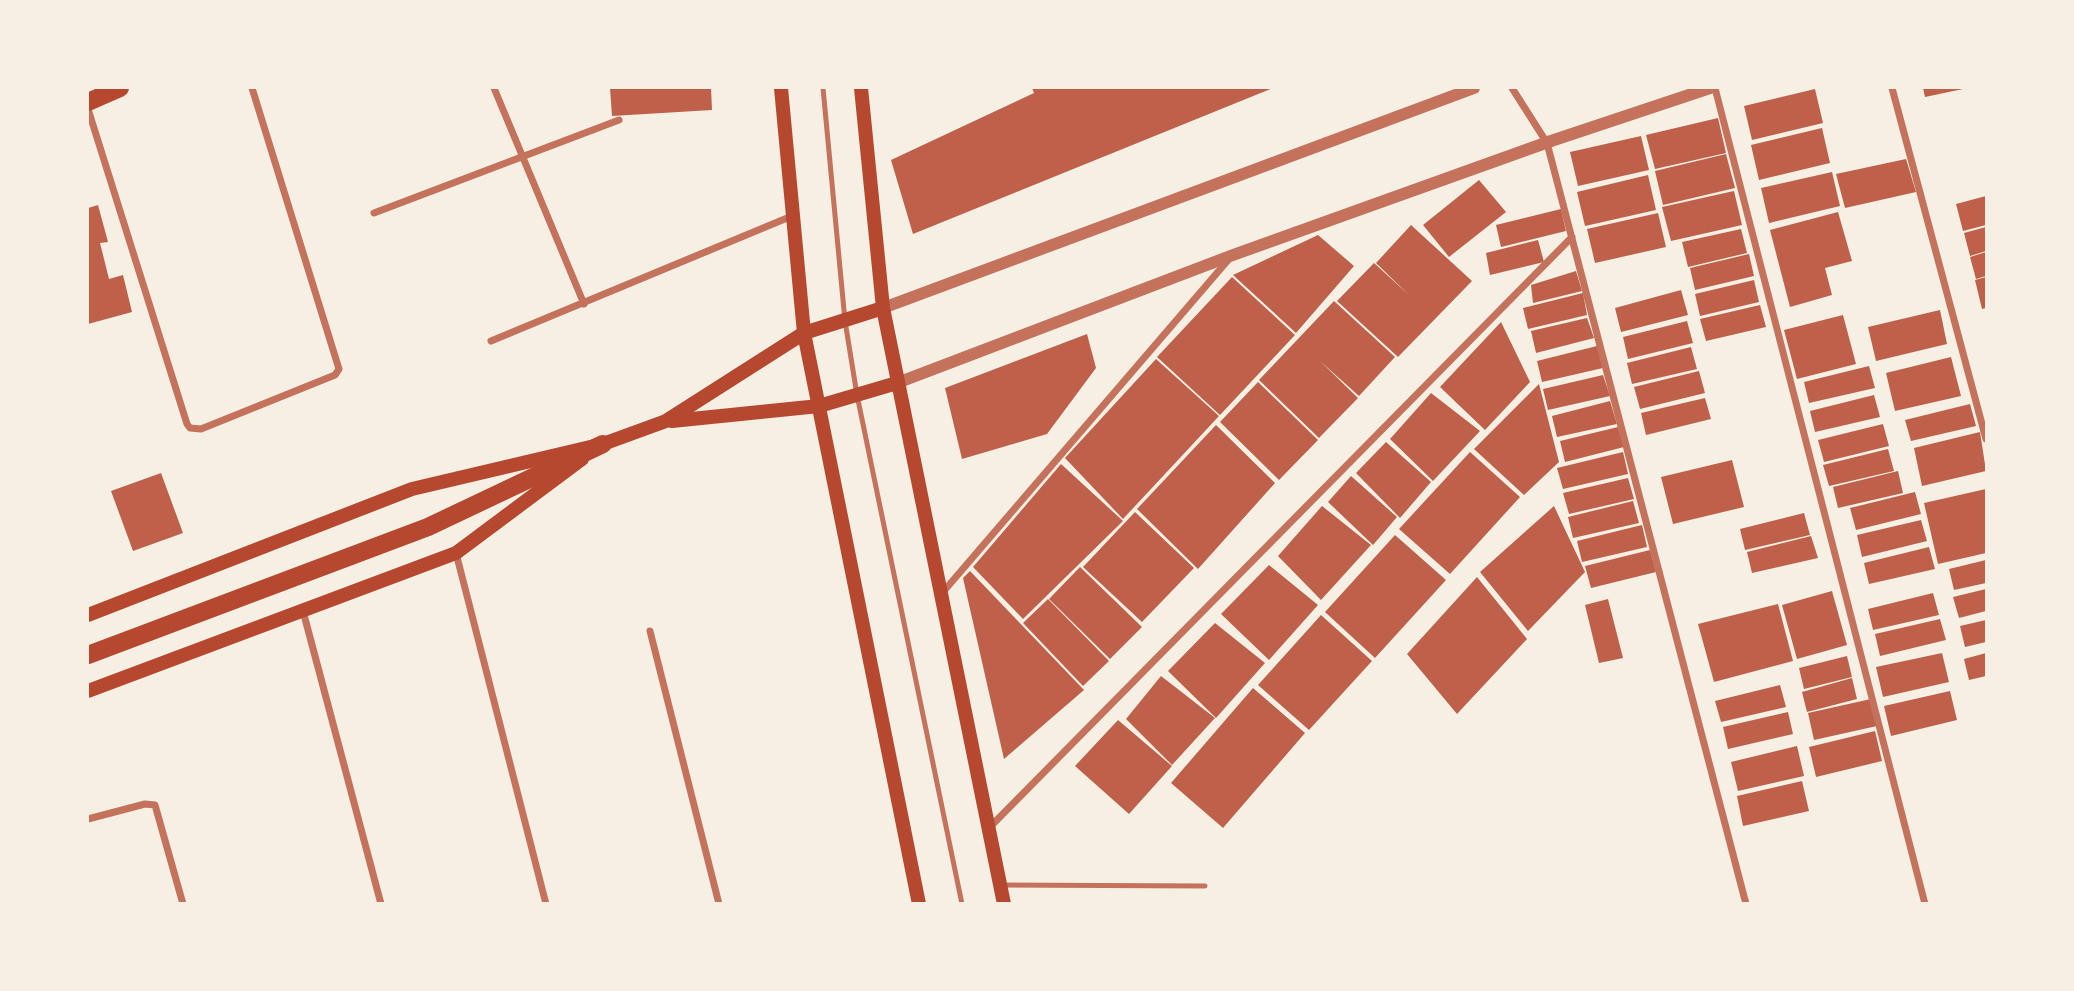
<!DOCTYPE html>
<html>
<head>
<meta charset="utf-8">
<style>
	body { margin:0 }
	#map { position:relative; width:2074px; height:991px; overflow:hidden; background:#f6efe4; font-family:"PT Sans Narrow",sans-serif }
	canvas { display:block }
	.frame { position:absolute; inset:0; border:89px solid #f6efe4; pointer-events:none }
</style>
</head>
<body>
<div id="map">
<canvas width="2074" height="991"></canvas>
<div class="frame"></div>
</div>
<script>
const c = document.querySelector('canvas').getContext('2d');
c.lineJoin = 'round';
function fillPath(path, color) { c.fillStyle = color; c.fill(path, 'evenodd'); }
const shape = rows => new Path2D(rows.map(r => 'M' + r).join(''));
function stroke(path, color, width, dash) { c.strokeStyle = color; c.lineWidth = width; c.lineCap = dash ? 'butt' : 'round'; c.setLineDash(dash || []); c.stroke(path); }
fillPath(shape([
	[610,88,711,88,712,110,612,116],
	[1032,88,1273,88,913,234,891,160,1034,93],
	[1923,88,1963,88,1963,89,1925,97],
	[1815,89,1823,123,1752,140,1744,106],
	[1718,118,1726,153,1655,169,1646,135],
	[1822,128,1830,163,1759,180,1751,145],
	[1641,136,1649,170,1578,186,1570,152],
	[1726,154,1735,188,1663,205,1655,171],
	[1906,159,1916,192,1845,208,1836,174],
	[1832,172,1840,206,1769,223,1761,188],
	[1648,175,1656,210,1585,226,1577,192],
	[1479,180,1506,212,1449,257,1423,225],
	[1734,191,1742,225,1671,241,1662,207],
	[1986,196,1986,225,1963,231,1956,204],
	[98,205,108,242,100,243,109,279,123,275,132,312,88,324,88,208],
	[1561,209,1566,231,1501,247,1496,225],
	[1838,212,1852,261,1825,268,1832,295,1790,307,1770,230],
	[1658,213,1666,247,1595,263,1587,229],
	[1411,225,1472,281,1398,357,1337,301,1374,263,1409,295,1376,263],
	[1986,227,1986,251,1970,256,1964,233],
	[1741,229,1747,253,1688,267,1682,242],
	[1318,235,1354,266,1296,333,1233,275],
	[1538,240,1544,262,1490,275,1486,253],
	[1986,252,1986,276,1976,279,1970,257],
	[1749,254,1754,276,1695,290,1690,268],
	[1576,271,1582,291,1533,303,1531,285],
	[1232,277,1295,335,1220,415,1157,357],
	[1986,277,1986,308,1982,309,1975,280],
	[1754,280,1759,302,1700,316,1695,294],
	[1681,290,1688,315,1621,332,1615,308],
	[1583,293,1587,315,1528,329,1523,308],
	[1334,301,1395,357,1359,396,1320,361,1358,398,1319,438,1259,380],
	[1760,305,1766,327,1706,341,1700,319],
	[1940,310,1947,344,1876,361,1868,327],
	[1843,315,1856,364,1797,379,1784,330],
	[1587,318,1594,338,1536,353,1531,331],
	[1687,321,1693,343,1628,359,1623,337],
	[1501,322,1530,382,1485,430,1440,387],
	[1087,334,1096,368,1047,434,962,459,945,388],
	[1597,346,1603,368,1542,382,1537,361],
	[1691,347,1697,369,1632,384,1627,363],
	[1951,357,1961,396,1895,411,1886,373],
	[1156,359,1219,416,1123,519,1065,458],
	[1869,366,1875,388,1809,403,1804,382],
	[1699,371,1705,393,1640,409,1634,387],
	[1603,375,1610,396,1548,410,1543,389],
	[1258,382,1318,440,1279,480,1220,422],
	[1539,384,1559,462,1524,495,1474,449],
	[1431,393,1480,431,1433,481,1390,439],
	[1874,395,1880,417,1815,432,1810,411],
	[1705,398,1711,419,1646,435,1641,413],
	[1610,401,1617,424,1557,437,1552,416],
	[1970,404,1976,426,1911,441,1905,420],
	[1883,424,1889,446,1824,462,1818,440],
	[1216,425,1275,483,1198,569,1137,509],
	[1618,427,1624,447,1565,462,1560,441],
	[1980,432,1986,471,1922,486,1914,448],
	[1386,442,1431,482,1400,518,1356,473],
	[1888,449,1894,471,1829,486,1823,465],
	[1470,452,1520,497,1450,574,1399,529],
	[1623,452,1628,474,1563,489,1557,468],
	[1732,460,1744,507,1673,524,1661,477],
	[1061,464,1123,521,1023,619,973,567],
	[1898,471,1903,493,1838,508,1833,487],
	[161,473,183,533,133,551,111,491],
	[1351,476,1397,517,1373,545,1328,502],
	[1628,478,1634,499,1569,514,1563,493],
	[1986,489,1986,553,1938,564,1924,503],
	[1915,492,1921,514,1856,530,1850,508],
	[1633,501,1639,523,1573,538,1568,517],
	[1322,506,1371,545,1321,600,1278,556],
	[1554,506,1585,572,1528,631,1480,572],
	[1135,512,1194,568,1142,622,1083,567],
	[1804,513,1810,535,1745,550,1740,529],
	[1921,520,1927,541,1862,557,1857,535],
	[1642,525,1647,547,1582,562,1577,541],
	[1395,535,1446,580,1375,658,1325,612],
	[1811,536,1818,558,1752,573,1747,552],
	[1929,547,1935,569,1869,584,1864,563],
	[1650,550,1656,572,1591,588,1585,566],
	[1986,560,1986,583,1954,590,1949,569],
	[1269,565,1318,605,1269,660,1221,614],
	[1080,567,1142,627,1110,659,1049,599],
	[970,571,1084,690,1004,759,963,578],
	[1477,577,1527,639,1457,714,1407,654],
	[1986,589,1986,611,1959,618,1953,597],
	[1832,591,1847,645,1797,659,1782,605],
	[1933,593,1939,615,1873,630,1868,609],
	[1048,599,1109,661,1083,686,1023,623],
	[1608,599,1623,658,1599,663,1585,605],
	[1778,604,1793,661,1714,682,1698,624],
	[1321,615,1372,661,1309,730,1258,685],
	[1940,619,1946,640,1880,656,1875,634],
	[1986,620,1986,642,1965,647,1960,626],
	[1215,623,1265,663,1216,718,1168,671],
	[1942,653,1949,682,1883,697,1876,667],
	[1986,653,1986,676,1969,680,1964,659],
	[1847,656,1852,677,1804,689,1799,668],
	[1161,676,1215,718,1172,765,1126,719],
	[1852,678,1857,699,1807,712,1802,692],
	[1780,685,1786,707,1721,722,1715,701],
	[1253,688,1305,733,1223,828,1171,783],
	[1950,691,1957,720,1891,736,1884,706],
	[1871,699,1877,726,1814,740,1808,713],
	[1788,712,1793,734,1728,749,1723,727],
	[1118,720,1172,766,1129,814,1075,766],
	[1875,731,1882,761,1816,777,1809,747],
	[1797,746,1804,776,1738,791,1731,762],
	[1802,781,1809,811,1743,826,1737,796]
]), '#bf614a');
stroke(shape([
	[823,88,845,321,857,395,962,904],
	[1000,885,1205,886]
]), '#c5725c', 5);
stroke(shape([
	[494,88,584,304],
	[1512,88,1547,143,1746,904],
	[1715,88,1925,904],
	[1892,88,1986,439],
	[88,109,187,424,190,428,201,429,335,375,339,369,252,88],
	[374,213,619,120],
	[491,341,792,216],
	[456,553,546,904],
	[943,592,1229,259],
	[303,611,381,904],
	[650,631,719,904],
	[88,819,145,804,155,805,183,904],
	[990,827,1572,237]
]), '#c5725c', 7);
stroke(shape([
	[883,308,1474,88],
	[897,383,1233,255,1551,141,1710,88]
]), '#c5725c', 12);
stroke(shape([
	[781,88,804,333,919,904],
	[861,88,883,308,1004,904],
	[672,421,819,406,897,383],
	[88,615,412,489,603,444,666,421,804,333,883,308],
	[88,691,456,553,582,459]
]), '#b5482f', 14);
stroke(shape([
	[88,102,120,88],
	[88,655,428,527,603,444]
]), '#b5482f', 18);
</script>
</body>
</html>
